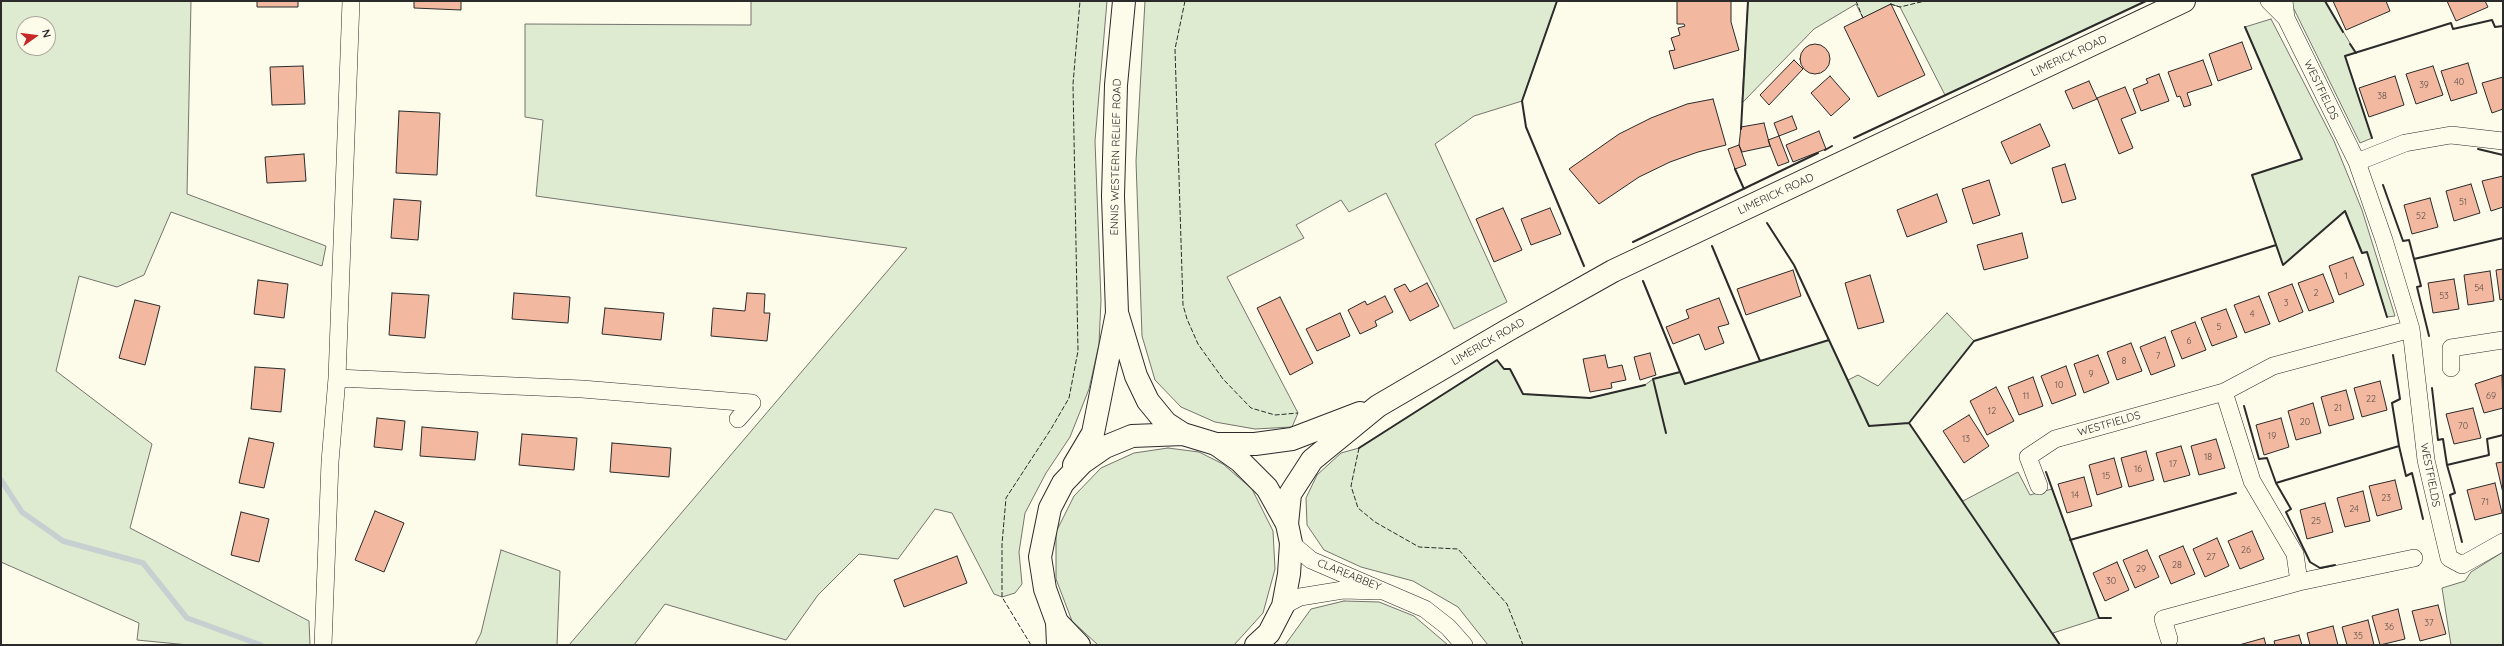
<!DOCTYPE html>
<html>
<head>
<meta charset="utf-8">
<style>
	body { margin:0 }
	#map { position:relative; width:2504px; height:646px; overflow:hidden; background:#fdfbea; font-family:Quicksand,sans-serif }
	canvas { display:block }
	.frame { position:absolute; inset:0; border:2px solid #2b2b2b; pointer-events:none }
	.north { position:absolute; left:16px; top:16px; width:40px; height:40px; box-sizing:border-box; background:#fdfbea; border:1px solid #a9a89e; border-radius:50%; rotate:76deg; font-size:11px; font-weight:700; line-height:16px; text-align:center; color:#2b2b2b }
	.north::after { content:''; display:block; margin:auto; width:14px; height:18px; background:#c62828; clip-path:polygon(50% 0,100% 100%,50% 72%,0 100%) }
</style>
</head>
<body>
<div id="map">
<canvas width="2504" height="646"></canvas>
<div class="frame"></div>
<div class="north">N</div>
</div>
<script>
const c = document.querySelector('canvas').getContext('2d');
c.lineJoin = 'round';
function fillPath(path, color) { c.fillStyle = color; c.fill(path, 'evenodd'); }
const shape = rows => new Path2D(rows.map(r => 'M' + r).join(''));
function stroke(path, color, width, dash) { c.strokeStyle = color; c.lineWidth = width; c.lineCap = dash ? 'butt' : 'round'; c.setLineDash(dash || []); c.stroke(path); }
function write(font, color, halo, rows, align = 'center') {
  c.font = font + ' Quicksand,sans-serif'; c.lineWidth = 3; c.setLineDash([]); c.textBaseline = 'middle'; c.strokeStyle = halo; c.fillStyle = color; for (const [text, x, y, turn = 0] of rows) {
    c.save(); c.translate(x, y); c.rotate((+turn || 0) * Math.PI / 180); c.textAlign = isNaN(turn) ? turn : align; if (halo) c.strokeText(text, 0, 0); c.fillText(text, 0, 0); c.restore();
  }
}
const green = shape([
	[1,1,191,1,187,194,326,246,322,266,171,212,144,275,117,287,79,276,56,371,152,444,130,528,309,621,310,645,188,645,137,640,139,623,1,562,1,1],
	[24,24,48,24,48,48,24,48,24,24],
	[751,1,1107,1,1095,141,1101,300,1099,344,1089,389,1070,437,1046,473,1025,513,1019,552,1022,584,1015,593,1002,597,994,594,952,513,935,509,898,559,859,554,818,595,786,640,665,604,634,645,569,645,907,248,536,196,543,120,525,117,525,24,751,25,751,1],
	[1145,1,1557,1,1522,101,1474,116,1435,144,1507,302,1454,329,1386,193,1349,212,1341,200,1296,225,1304,238,1227,277,1298,413,1292,427,1255,429,1215,422,1181,407,1155,380,1142,336,1136,161,1145,1],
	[1748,1,2146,1,1945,95,1900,7,1891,4,1863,18,1856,4,1814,29,1742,103,1748,1],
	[2290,1,2325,1,2356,53,2345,56,2372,138,2360,143,2290,1],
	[2271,19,2334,141,2362,210,2395,316,2387,317,2367,252,2362,253,2345,211,2283,265,2252,175,2302,159,2245,27,2271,19],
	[1947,313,1974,341,1909,423,1963,501,2018,472,2030,495,2052,489,2099,618,2053,633,2060,645,1488,645,1458,607,1413,581,1361,567,1324,550,1307,525,1306,498,1317,475,1341,453,1359,448,1497,360,1504,369,1510,369,1523,394,1590,398,1645,385,1653,379,1680,372,1685,384,1829,340,1848,380,1858,375,1878,386,1947,313],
	[1168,448,1199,452,1223,464,1252,489,1273,531,1275,569,1263,613,1234,645,1098,645,1072,621,1056,579,1056,532,1074,496,1101,468,1134,453,1168,448],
	[501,550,560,571,557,645,475,645,481,633,501,550],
	[2503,552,2503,645,2451,645,2442,588,2465,581,2471,572,2503,552],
	[1344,601,1379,602,1414,616,1448,645,1285,645,1311,609,1344,601]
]);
fillPath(green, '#deebd1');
stroke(green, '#74746e', 1);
stroke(shape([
	[1,480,22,512,63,541,143,563,187,618,261,645]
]), '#c7d0d0', 5.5);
const building = shape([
	[257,1,298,1,298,7,257,7,257,1],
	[414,1,461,1,461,10,414,8,414,1],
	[1677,1,1731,1,1731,22,1739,50,1674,69,1669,51,1675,50,1671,38,1680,35,1678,28,1685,26,1684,24,1677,24,1677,1],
	[2333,1,2386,1,2390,11,2346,30,2333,1],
	[2447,1,2485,1,2488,7,2456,21,2447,1],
	[1891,4,1925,75,1878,97,1844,27,1891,4],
	[2242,42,2252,69,2218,81,2209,54,2242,42],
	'1800 59a15 15 0 1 1 30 0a15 15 0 1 1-30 0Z',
	[1794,60,1803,69,1769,105,1760,95,1794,60],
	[2203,60,2212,85,2187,93,2191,105,2184,107,2180,96,2177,97,2168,72,2203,60],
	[2468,63,2477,93,2451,101,2441,71,2468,63],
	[303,66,305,104,272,105,270,67,303,66],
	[2433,66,2443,95,2416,104,2406,74,2433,66],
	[2159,74,2169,101,2141,111,2133,89,2148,83,2146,79,2159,74],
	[1830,76,1850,99,1831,116,1811,93,1830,76],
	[2395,76,2404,105,2369,117,2359,88,2395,76],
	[2503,77,2503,109,2492,113,2482,83,2503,77],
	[2089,81,2097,99,2073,109,2065,91,2089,81],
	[2125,87,2136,113,2121,119,2133,148,2119,154,2097,98,2125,87],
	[1713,99,1726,145,1698,152,1670,162,1639,177,1599,204,1569,169,1619,134,1651,118,1687,104,1713,99],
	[399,111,440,113,437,175,396,173,399,111],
	[1792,116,1797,129,1779,136,1774,123,1792,116],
	[1764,123,1770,146,1742,152,1739,145,1741,127,1764,123],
	[2040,124,2050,146,2011,164,2001,142,2040,124],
	[1819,131,1826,149,1793,162,1786,145,1819,131],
	[1779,136,1789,162,1778,166,1768,140,1779,136],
	[1739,145,1746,165,1735,169,1728,149,1739,145],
	[304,154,306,181,267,183,265,157,304,154],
	[2065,164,2076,199,2062,203,2052,168,2065,164],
	[2503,176,2503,207,2491,211,2482,181,2503,176],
	[1989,180,2000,215,1973,224,1962,189,1989,180],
	[2471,184,2480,213,2454,221,2446,191,2471,184],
	[1937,194,1947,222,1907,237,1897,210,1937,194],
	[2430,198,2438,227,2412,234,2404,205,2430,198],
	[394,199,421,201,418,240,391,238,394,199],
	[1503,208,1522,250,1494,262,1476,219,1503,208],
	[1550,208,1561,234,1531,245,1521,219,1550,208],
	[2022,233,2028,258,1984,270,1977,245,2022,233],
	[2353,257,2364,285,2339,295,2329,266,2353,257],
	[2503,269,2503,299,2500,300,2496,270,2503,269],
	[1793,270,1801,296,1746,315,1737,289,1793,270],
	[2490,271,2494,301,2468,305,2464,275,2490,271],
	[2323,274,2334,302,2309,311,2298,283,2323,274],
	[1870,275,1884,322,1858,329,1845,283,1870,275],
	[2454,279,2459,309,2433,313,2428,283,2454,279],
	[258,280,288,284,284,318,254,314,258,280],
	[1427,283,1439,306,1410,321,1394,289,1405,284,1410,292,1427,283],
	[2292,284,2303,312,2279,322,2268,293,2292,284],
	[392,293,429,295,425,338,389,335,392,293],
	[514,293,570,297,568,323,512,319,514,293],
	[747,293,765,294,764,313,770,313,767,341,711,336,713,308,745,311,747,293],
	[1385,296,1393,312,1375,321,1377,326,1360,334,1348,310,1365,301,1367,305,1385,296],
	[2259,296,2270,324,2245,333,2234,305,2259,296],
	[1280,297,1313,363,1290,375,1257,308,1280,297],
	[1719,298,1729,324,1718,327,1724,343,1705,350,1699,334,1673,344,1666,327,1689,318,1686,310,1719,298],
	[135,300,160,306,145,365,119,358,135,300],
	[605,308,664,313,661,340,602,334,605,308],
	[2226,309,2237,337,2212,346,2201,318,2226,309],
	[1340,313,1350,336,1317,351,1306,329,1340,313],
	[2195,322,2206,350,2182,359,2171,331,2195,322],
	[2165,337,2175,366,2151,375,2140,347,2165,337],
	[2131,343,2142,371,2117,380,2107,352,2131,343],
	[1650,353,1656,375,1640,380,1634,357,1650,353],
	[1605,355,1608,368,1622,365,1626,380,1611,383,1612,388,1590,392,1583,359,1605,355],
	[2098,355,2109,383,2084,393,2074,364,2098,355],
	[2066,366,2076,395,2052,404,2041,376,2066,366],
	[255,367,285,369,281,412,251,409,255,367],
	[2502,375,2503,408,2484,413,2475,384,2502,375],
	[2033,377,2043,406,2019,415,2008,387,2033,377],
	[2380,381,2387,410,2362,417,2354,388,2380,381],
	[1996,387,2014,421,1987,435,1970,401,1996,387],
	[2346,390,2354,419,2329,426,2321,397,2346,390],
	[2313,403,2321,433,2296,440,2288,411,2313,403],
	[2473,408,2481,438,2454,444,2446,414,2473,408],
	[1969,415,1989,446,1964,463,1943,431,1969,415],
	[377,418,405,421,402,450,374,447,377,418],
	[2281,418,2289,447,2264,455,2256,425,2281,418],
	[422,427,478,432,475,460,420,456,422,427],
	[522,434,577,438,574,470,519,465,522,434],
	[249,438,274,443,264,488,239,483,249,438],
	[2216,439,2225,468,2199,475,2191,446,2216,439],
	[612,443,671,448,669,477,610,472,612,443],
	[2181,446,2190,475,2164,482,2156,453,2181,446],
	[2146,451,2154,480,2129,487,2121,458,2146,451],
	[2114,458,2122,487,2097,495,2089,465,2114,458],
	[2503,462,2503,493,2496,463,2503,462],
	[2084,477,2092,506,2067,513,2058,484,2084,477],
	[2395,480,2402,509,2377,516,2369,486,2395,480],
	[2495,483,2502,513,2475,520,2467,490,2495,483],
	[2363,491,2370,521,2345,527,2337,498,2363,491],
	[2325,503,2333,532,2307,539,2300,510,2325,503],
	[375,511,404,523,384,572,355,560,375,511],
	[241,512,269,519,259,562,231,555,241,512],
	[2252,531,2264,559,2240,569,2228,541,2252,531],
	[2217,538,2229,566,2205,577,2193,549,2217,538],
	[2183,546,2195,574,2171,584,2159,556,2183,546],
	[2147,550,2159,577,2135,588,2123,560,2147,550],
	[957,556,967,583,904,607,894,580,957,556],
	[2117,562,2129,590,2105,601,2093,573,2117,562],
	[2438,605,2446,634,2420,641,2412,611,2438,605],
	[2398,609,2405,639,2380,645,2372,616,2398,609],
	[2368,620,2374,645,2347,645,2342,627,2368,620],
	[2333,626,2338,645,2310,645,2307,633,2333,626],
	[2299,635,2302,645,2275,645,2274,641,2299,635],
	[2264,638,2266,645,2239,645,2264,638]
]);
fillPath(building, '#f2b8a0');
stroke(building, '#2b2b2b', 1);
const street = shape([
	[2269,1,2286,18],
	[2357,162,2405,143,2451,135,2503,141],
	[2411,329,2426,460,2449,558,2462,565,2503,542],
	[2451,368,2451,348,2503,340],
	[337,378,582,389,752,403,738,419],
	[2224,392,2252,481,2295,554,2299,582,2414,558],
	[2039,486,2028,457,2055,439,2224,392,2273,366,2411,329,2384,240,2357,162,2286,18,2284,1],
	[1291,543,1311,560,1425,609,1448,627,1464,645],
	[1283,606,1300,597,1343,590,1378,591],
	[2169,639,2163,619,2299,582],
	[323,645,330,462,337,378,351,1]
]);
const secondary = shape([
	[1216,444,1255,444,1292,439,1360,413],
	[1287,524,1290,494,1312,460,1378,406,1508,330,1613,271,2184,1],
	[1057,622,1058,645]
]);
const primary = shape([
	[1118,316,1136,376,1148,401,1166,423,1183,434],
	[1074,465,1093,433,1117,313,1113,196,1116,85,1124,1],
	[1079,645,1057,622,1045,589,1040,557,1050,508,1063,483,1082,463,1105,447,1132,436,1183,434,1216,444,1240,461,1267,488,1287,524,1291,543,1289,574,1283,606,1269,633,1256,645]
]);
stroke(street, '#2b2b2b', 18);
stroke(secondary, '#2b2b2b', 24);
stroke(primary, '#2b2b2b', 24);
stroke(street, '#fdfbea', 17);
stroke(secondary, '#fdfbea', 22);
stroke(primary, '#fdfbea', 22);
stroke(shape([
	[1185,1,1175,49,1183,305,1187,319,1198,344,1223,379,1251,408,1275,415,1298,413],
	[1856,1,1863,18,1865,17],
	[1890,4,1900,7,1925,1],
	[1359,448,1351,486,1358,508,1375,522,1419,547,1458,549,1507,604,1523,645],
	[1031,645,1002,597,1002,544,1006,498,1051,429,1069,398,1078,351,1073,84,1080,1]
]), '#2b2b2b', 1, [5, 2]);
stroke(shape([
	[1557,1,1522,101,1526,127,1584,266],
	[2325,1,2343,32],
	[2245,27,2302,159,2252,175,2283,265,2345,211,2362,253,2367,252,2387,317],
	[2350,44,2356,53],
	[1741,129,1748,1],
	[1854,138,2146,1],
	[2372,138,2345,56,2451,23,2453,29,2492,20,2495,27,2503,26],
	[2478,149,2503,155],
	[1825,150,1832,146],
	[1735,169,1744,189],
	[2383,185,2403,241,2409,240,2414,259,2503,238],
	[1767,223,1794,265,1869,426,1909,423,1974,341,2276,245],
	[1633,242,1818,153],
	[1712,246,1760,361],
	[2414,259,2421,286,2417,287,2429,336],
	[1643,281,1685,384,1829,340],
	[2432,388,2438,440,2443,439,2447,465],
	[2244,406,2259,459,2267,458,2276,483],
	[1909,423,2060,645],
	[1666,433,1653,379,1680,372],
	[2399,446,2406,476,2412,473,2423,519],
	[1359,448,1497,360,1504,369,1510,369,1523,394,1590,398,1645,385],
	[2046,472,2099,618,2111,618],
	[2070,540,2236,493],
	[2462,542,2450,495,2455,493,2447,465,2489,455,2487,439,2503,435],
	[2335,565,2320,568,2310,562,2286,512,2291,509,2276,483,2399,446,2392,403,2400,399,2393,355]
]), '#2b2b2b', 2);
write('9px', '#5d4e48', null, [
	["40",2459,82],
	["39",2424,85],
	["38",2382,96],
	["51",2463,202],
	["52",2421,216],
	["1",2346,276],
	["54",2479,288],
	["2",2316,293],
	["53",2444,296],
	["3",2286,303],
	["4",2252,314],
	["5",2219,327],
	["6",2189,341],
	["7",2158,356],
	["8",2124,361],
	["9",2091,374],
	["10",2059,385],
	["11",2026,396],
	["69",2491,396],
	["22",2371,399],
	["21",2338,408],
	["12",1992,411],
	["20",2305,422],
	["70",2463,426],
	["19",2272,436],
	["13",1966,439],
	["18",2208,457],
	["17",2173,464],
	["16",2138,469],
	["15",2106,476],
	["14",2075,495],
	["23",2386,498],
	["71",2485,502],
	["24",2354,509],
	["25",2316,521],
	["26",2246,550],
	["27",2211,557],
	["28",2177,565],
	["29",2141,569],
	["30",2111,581],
	["37",2429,623],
	["36",2389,627],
	["35",2358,636]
]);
write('11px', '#2b2b2b', '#fdfbea', [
	["LIMERICK ROAD",2069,56,-25],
	["WESTFIELDS",2321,90,64],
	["ENNIS WESTERN RELIEF ROAD",1116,157,-89],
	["LIMERICK ROAD",1776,194,-25],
	["LIMERICK ROAD",1488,342,-30],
	["WESTFIELDS",2109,424,-16],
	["WESTFIELDS",2430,475,79],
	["CLAREABBEY",1349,575,22]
]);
</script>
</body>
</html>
